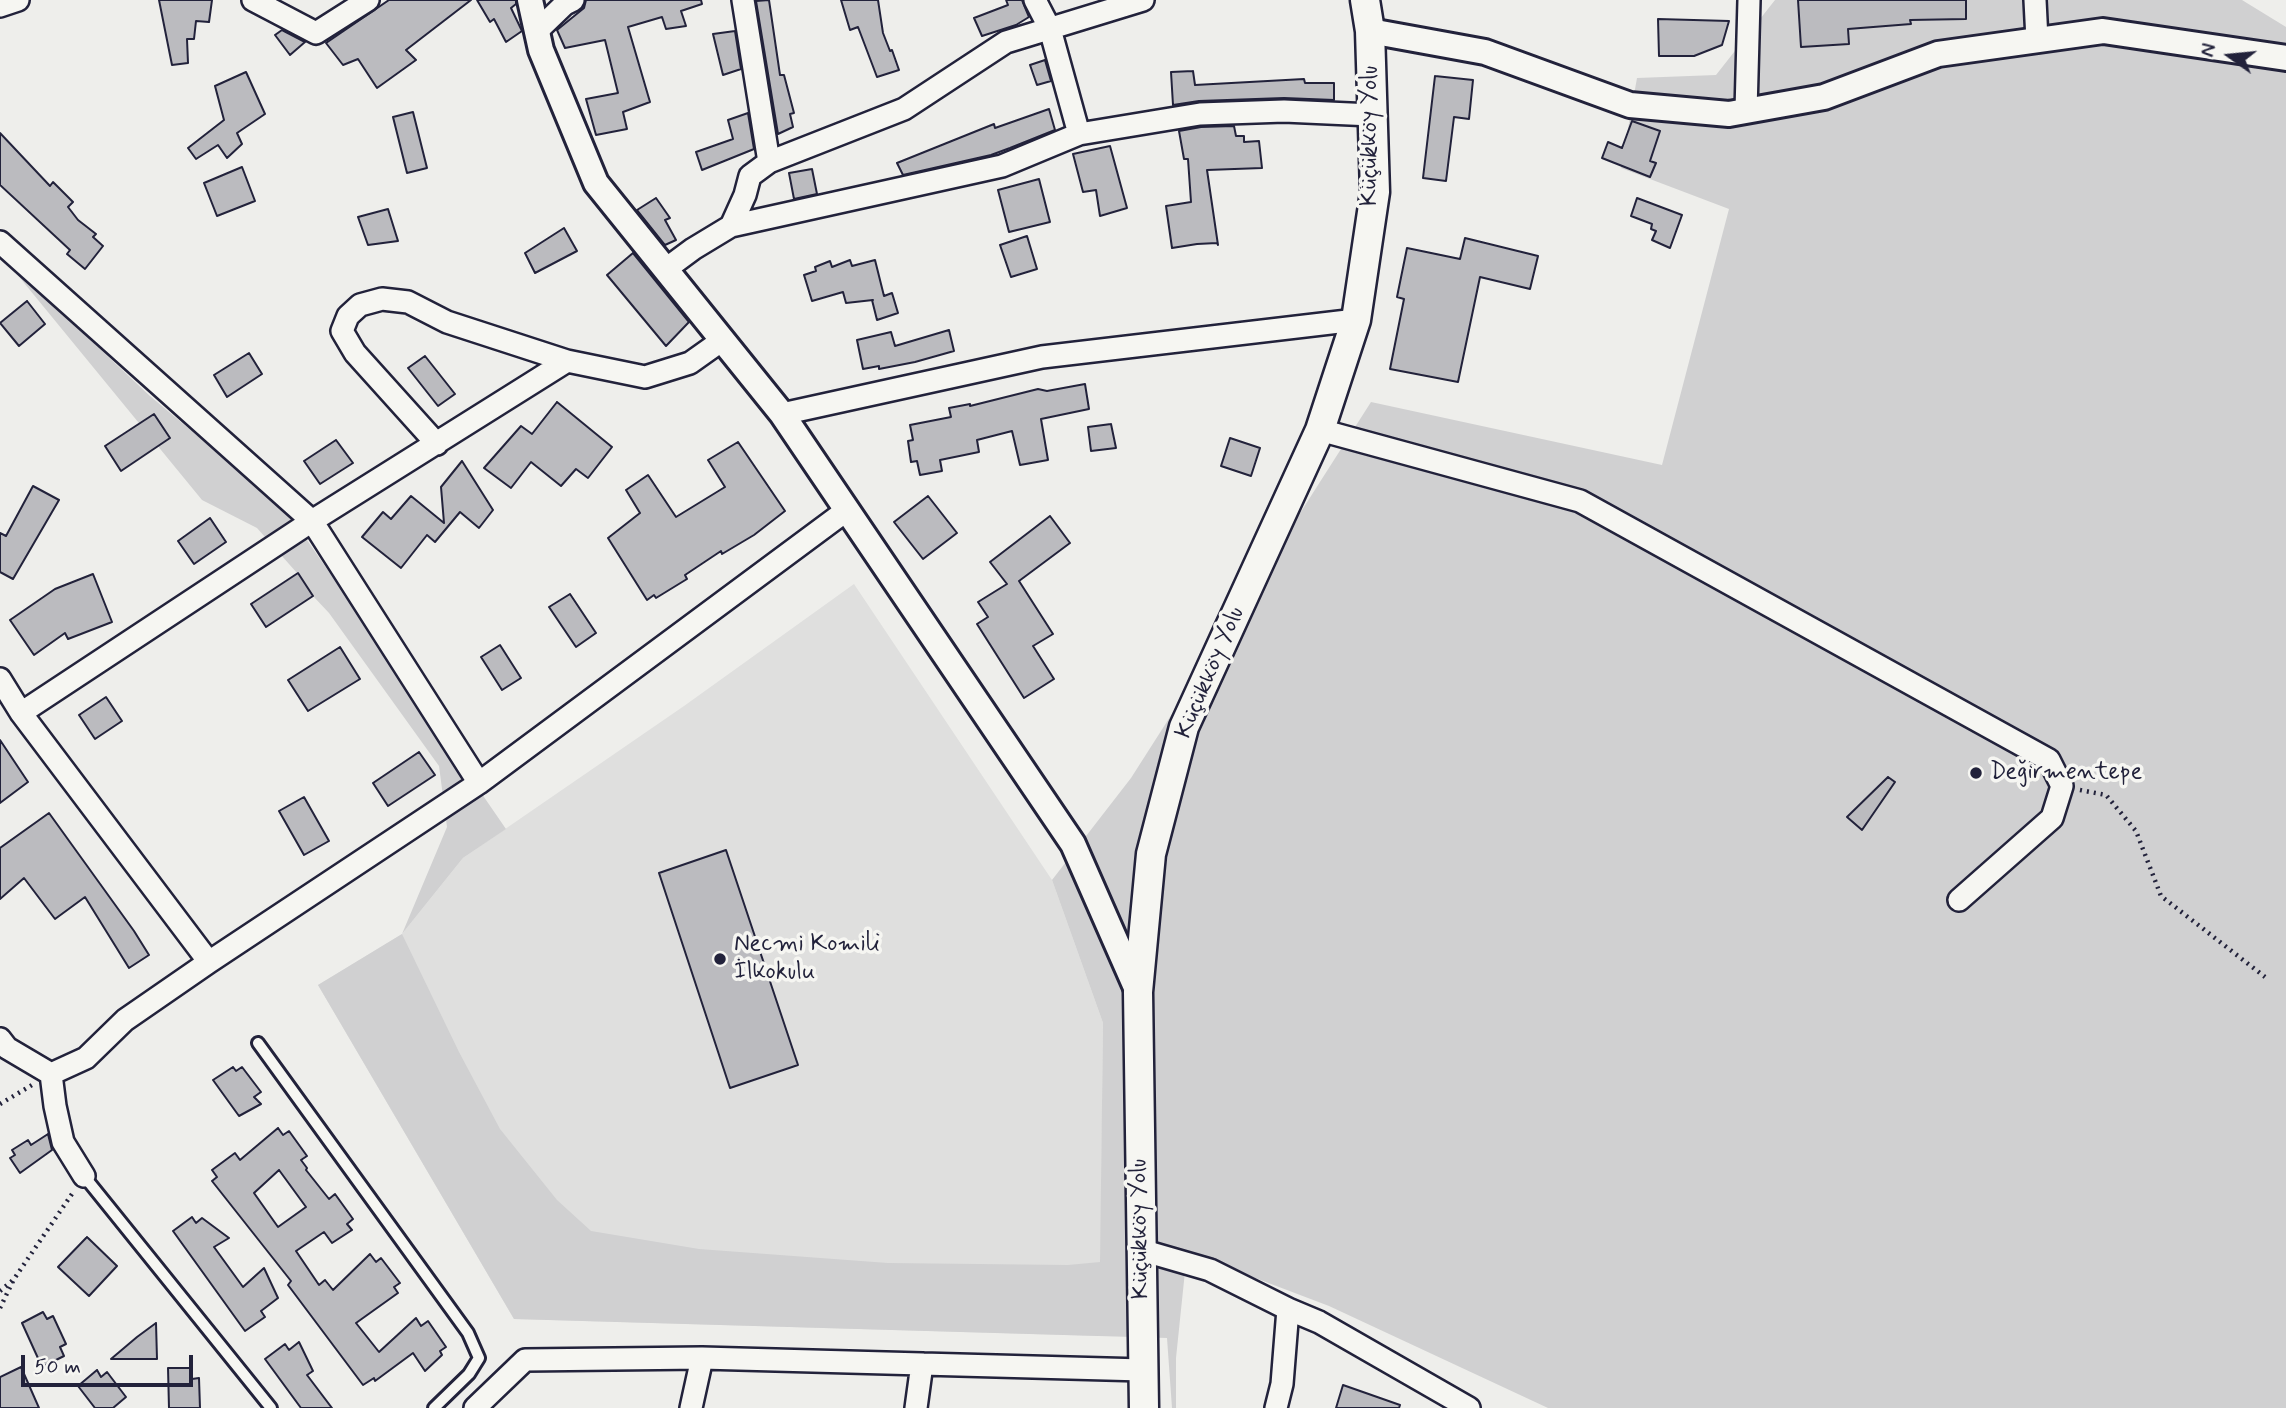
<!DOCTYPE html>
<html>
<head>
<meta charset="utf-8">
<style>
	body { margin:0 }
	#map { position:relative; width:2286px; height:1408px; overflow:hidden; background:#eeeeeb; font-family:Mynerve,sans-serif }
	canvas { display:block }
	.north { position:absolute; left:2195px; top:21px; width:70px; height:70px; -webkit-text-stroke:5px #f6f6f2; paint-order:stroke; rotate:285deg; font-size:19px; font-weight:700; line-height:28px; text-align:center; color:#22223b }
	.north::after { content:''; display:block; margin:auto; width:24px; height:32px; background:#22223b; clip-path:polygon(50% 0,100% 100%,50% 72%,0 100%) }
	.scale { position:absolute; left:21px; top:1355px; width:172px; height:32px; box-sizing:border-box; border:4px solid #22223b; border-top:0; padding-left:9px; font-size:21px; line-height:24px; white-space:nowrap; color:#22223b; -webkit-text-stroke:5px #f6f6f2; paint-order:stroke }
</style>
</head>
<body>
<div id="map">
<canvas width="2286" height="1408"></canvas>
<div class="north">N</div>
<div class="scale">50 m</div>
</div>
<script>
const c = document.querySelector('canvas').getContext('2d');
c.lineJoin = 'round';
function fillPath(path, color) { c.fillStyle = color; c.fill(path, 'evenodd'); }
const shape = rows => new Path2D(rows.map(r => 'M' + r).join(''));
function stroke(path, color, width, dash) { c.strokeStyle = color; c.lineWidth = width; c.lineCap = dash ? 'butt' : 'round'; c.setLineDash(dash || []); c.stroke(path); }
function write(font, color, halo, rows, align = 'center') {
  c.font = font + ' Mynerve,sans-serif'; c.lineWidth = 7; c.setLineDash([]); c.textBaseline = 'middle'; c.strokeStyle = halo; c.fillStyle = color; for (const [text, x, y, turn = 0] of rows) {
    c.save(); c.translate(x, y); c.rotate((+turn || 0) * Math.PI / 180); c.textAlign = isNaN(turn) ? turn : align; if (halo) c.strokeText(text, 0, 0); c.fillText(text, 0, 0); c.restore();
  }
}
fillPath(shape([
	[854,584,1052,880,1103,1023,1100,1336,514,1319,318,985,402,934,463,858,684,706]
]), '#dfdfde');
fillPath(shape([
	[1775,0,2242,0,2286,27,2286,1408,1548,1408,1329,1306,1187,1252,1176,1358,1176,1408,1172,1408,1167,1338,514,1319,318,985,402,934,447,827,439,766,329,613,313,596,297,573,257,528,202,500,2,256,0,258,0,255,150,396,287,511,506,829,463,858,402,934,459,1052,500,1129,557,1200,591,1231,699,1249,888,1263,1068,1265,1100,1262,1103,1023,1052,880,1131,778,1371,402,1662,465,1729,209,1621,168,1637,78,1716,75]
]), '#d0d0d1');
const building = shape([
	[159,0,212,0,209,22,196,21,194,39,187,39,188,63,172,65,159,0],
	[389,0,471,0,406,50,416,60,377,88,358,59,343,65,326,43,389,0],
	[477,0,516,0,516,4,511,8,522,31,506,42,494,19,490,22,477,0],
	[586,0,701,0,702,4,681,11,686,26,666,29,662,17,628,27,650,102,623,112,627,129,596,135,586,99,618,93,605,40,565,48,557,30,584,8,586,0],
	[769,0,780,75,784,75,794,113,790,114,793,127,778,134,756,1,769,0],
	[841,0,878,0,883,33,890,51,892,50,899,70,877,77,858,27,850,30,841,0],
	[1006,0,1022,0,1029,17,1016,25,982,36,974,18,1008,5,1006,0],
	[1798,0,1966,0,1966,19,1910,20,1911,24,1848,29,1849,44,1801,47,1798,0],
	[1658,19,1729,21,1722,45,1694,56,1659,56,1658,19],
	[282,30,305,42,290,55,275,35,282,30],
	[735,31,741,69,723,75,713,34,735,31],
	[1045,60,1051,81,1037,85,1030,65,1045,60],
	[1193,71,1195,85,1304,79,1305,83,1334,83,1334,100,1284,98,1199,101,1173,105,1171,72,1193,71],
	[246,72,265,114,237,133,242,144,227,158,218,145,196,159,188,148,224,120,215,86,246,72],
	[1435,76,1473,80,1469,119,1454,117,1446,181,1423,178,1435,76],
	[1049,109,1055,130,1010,148,991,155,903,175,897,163,994,124,995,128,1049,109],
	[413,112,427,168,407,173,393,117,413,112],
	[748,113,754,149,702,170,696,152,733,139,728,120,748,113],
	[1632,121,1660,131,1650,161,1656,163,1650,177,1602,158,1608,142,1622,148,1632,121],
	[1234,126,1236,136,1244,136,1244,142,1259,141,1262,168,1207,170,1218,245,1217,243,1197,244,1172,248,1166,206,1191,202,1188,159,1184,159,1179,131,1201,127,1234,126],
	[0,133,50,186,53,182,73,202,68,207,78,220,96,234,93,237,103,246,85,269,67,254,70,250,0,185,0,133],
	[1110,146,1127,208,1100,216,1096,190,1083,192,1073,154,1110,146],
	[242,167,255,201,217,216,204,183,242,167],
	[812,169,817,194,794,199,789,173,812,169],
	[1039,179,1050,222,1009,232,998,190,1039,179],
	[656,198,670,218,665,220,676,240,665,245,637,210,656,198],
	[1637,198,1682,215,1670,248,1652,240,1656,231,1651,229,1652,224,1631,216,1637,198],
	[388,209,398,241,368,245,358,217,388,209],
	[564,228,577,251,535,273,525,253,564,228],
	[1027,236,1037,269,1011,277,1000,245,1027,236],
	[1465,238,1538,256,1530,289,1480,277,1458,382,1390,369,1404,299,1397,297,1407,248,1460,259,1465,238],
	[633,253,689,322,666,346,607,275,633,253],
	[850,260,852,266,875,260,884,296,892,293,898,313,877,320,872,300,873,300,846,303,843,292,812,301,804,275,816,271,815,267,830,261,832,267,850,260],
	[27,301,45,324,19,346,0,323,27,301],
	[949,330,954,351,915,362,879,369,879,366,863,369,857,340,891,332,895,346,949,330],
	[249,353,262,374,227,397,214,375,249,353],
	[425,356,455,394,438,406,408,368,425,356],
	[1085,384,1089,409,1041,419,1048,460,1020,465,1012,431,977,440,979,452,940,460,942,471,920,475,917,461,911,462,908,441,913,440,910,425,951,417,949,408,970,404,970,406,1038,389,1047,391,1085,384],
	[557,402,612,447,588,478,576,469,561,486,531,462,511,488,484,468,521,426,532,434,557,402],
	[154,414,170,438,121,471,105,446,154,414],
	[1111,424,1116,448,1091,451,1088,427,1111,424],
	[1230,438,1260,448,1251,476,1221,466,1230,438],
	[336,440,353,463,320,484,304,461,336,440],
	[738,442,785,511,754,535,722,554,721,551,685,575,687,579,656,598,654,595,647,600,608,538,640,513,626,490,648,475,676,517,725,487,708,460,738,442],
	[462,461,493,510,479,528,460,512,435,542,427,535,401,568,362,537,383,512,391,519,411,496,444,523,441,487,462,461],
	[33,486,59,500,13,579,0,572,0,533,6,536,33,486],
	[928,496,957,533,923,559,894,522,928,496],
	[1050,516,1070,543,1019,581,1053,634,1033,646,1054,679,1024,698,977,624,988,617,978,602,1007,584,990,562,1050,516],
	[210,518,226,542,194,564,178,541,210,518],
	[298,573,313,596,266,627,251,604,298,573],
	[93,574,112,622,68,639,65,633,34,655,10,620,55,589,93,574],
	[570,594,596,633,576,647,549,607,570,594],
	[500,645,521,678,502,690,481,657,500,645],
	[340,647,360,679,308,711,288,680,340,647],
	[106,697,122,721,95,739,79,715,106,697],
	[0,740,28,782,0,803,0,740],
	[419,752,435,775,388,806,373,783,419,752],
	[1888,777,1895,782,1862,830,1847,817,1888,777],
	[304,797,329,841,304,855,279,811,304,797],
	[49,813,134,931,149,955,129,968,85,897,55,919,24,878,0,899,0,848,49,813],
	[726,850,798,1065,730,1088,659,873,726,850],
	[233,1067,236,1071,242,1067,261,1092,254,1097,261,1104,239,1116,213,1080,233,1067],
	[278,1128,283,1135,289,1131,307,1156,301,1160,307,1168,306,1170,329,1199,335,1194,353,1219,347,1224,352,1230,332,1243,324,1232,296,1251,319,1285,325,1280,333,1290,370,1254,376,1262,381,1258,400,1283,394,1287,398,1293,356,1323,379,1352,416,1318,421,1326,428,1321,446,1347,440,1351,442,1355,425,1371,413,1353,375,1381,374,1378,363,1385,288,1285,291,1281,212,1181,217,1177,212,1170,235,1153,240,1160,278,1128],
	[279,1170,306,1207,278,1227,254,1193,279,1170],
	[48,1134,52,1150,20,1173,10,1158,15,1155,12,1150,28,1140,31,1145,48,1134],
	[192,1217,196,1223,202,1218,229,1238,214,1247,243,1287,264,1268,278,1298,261,1311,265,1317,245,1331,173,1231,192,1217],
	[87,1237,117,1266,89,1296,58,1267,87,1237],
	[43,1312,47,1319,53,1316,66,1344,60,1347,64,1356,42,1367,22,1323,43,1312],
	[156,1323,157,1359,111,1359,137,1337,156,1323],
	[299,1342,313,1371,307,1375,332,1408,301,1408,265,1359,285,1344,289,1350,299,1342],
	[21,1367,39,1408,0,1408,0,1377,21,1367],
	[168,1368,192,1368,192,1379,199,1378,200,1408,169,1408,168,1368],
	[97,1370,101,1377,107,1372,126,1397,113,1408,95,1408,78,1386,97,1370],
	[1343,1385,1400,1405,1399,1408,1336,1408,1343,1385]
]);
fillPath(building, '#bbbbbf');
stroke(building, '#22223b', 2);
const service = shape([
	[258,1043,468,1333,479,1358,469,1374,434,1408],
	[84,1176,271,1408]
]);
const minor = shape([
	[253,0,316,33,368,0],
	[743,0,769,162],
	[1035,0,1050,29,1079,134],
	[2035,0,2037,40],
	[0,6,18,0],
	[536,32,565,4,573,0],
	[1746,111,1749,0],
	[731,226,1002,166,1079,134,1200,114,1284,111,1372,115],
	[0,242,312,521,479,783],
	[666,269,693,249,731,226,745,195,750,176,769,162,904,109,1006,42,1143,0],
	[782,414,1042,357,1356,320],
	[1320,430,1580,501,2049,760,2062,786,2052,818,1959,900],
	[437,444,355,353,342,331,348,316,360,305,382,299,408,302,447,322,567,361],
	[0,679,21,713,209,962],
	[21,713,312,521,567,361,645,377,690,363,721,341],
	[0,1039,7,1048,51,1074],
	[84,1176,63,1142,55,1106,51,1074,86,1058,125,1020,209,962,479,783,847,510],
	[1141,1250,1210,1270,1288,1309,1319,1322,1469,1408],
	[475,1408,525,1360,702,1358,1143,1370],
	[691,1408,702,1358],
	[916,1408,922,1364],
	[1276,1408,1282,1384,1288,1309]
]);
const tertiary = shape([
	[530,0,541,50,596,183,782,414,1073,844,1138,992],
	[1370,31,1485,52,1630,105,1729,114,1824,97,1938,54,2103,31,2286,58]
]);
const secondary = shape([
	[1144,1408,1138,992,1151,854,1184,727,1320,430,1356,320,1375,192,1370,31,1365,0]
]);
stroke(service, '#22223b', 16);
stroke(minor, '#22223b', 26);
stroke(tertiary, '#22223b', 30);
stroke(secondary, '#22223b', 33);
stroke(shape([
	[2080,790,2106,795,2136,831,2161,896,2265,977],
	[0,1104,32,1085],
	[0,1291,13,1280],
	[0,1308,14,1279,74,1191]
]), '#22223b', 4.5, [2, 5]);
stroke(service, '#f6f6f2', 10);
stroke(minor, '#f6f6f2', 21);
stroke(tertiary, '#f6f6f2', 24);
stroke(secondary, '#f6f6f2', 28);
for (const [x, y, r, color] of [
	[1976,773,7,"#22223b"],
	[720,959,7,"#22223b"]
]) { const dot = new Path2D(); dot.arc(x, y, r, 0, 2 * Math.PI); c.fillStyle = color; c.fill(dot); stroke(dot, '#f6f6f2', 2.5); }
write('24px', '#22223b', '#f6f6f2', [
	["Küçükköy Yolu",1371,136,-90],
	["Küçükköy Yolu",1211,673,-67],
	["Küçükköy Yolu",1141,1229,-91]
]);
write('24px', '#22223b', '#f6f6f2', [
	["Değirmentepe",1990,773],
	["Necmi Komili",734,945],
	["İlkokulu",734,973]
], 'left');
</script>
</body>
</html>
